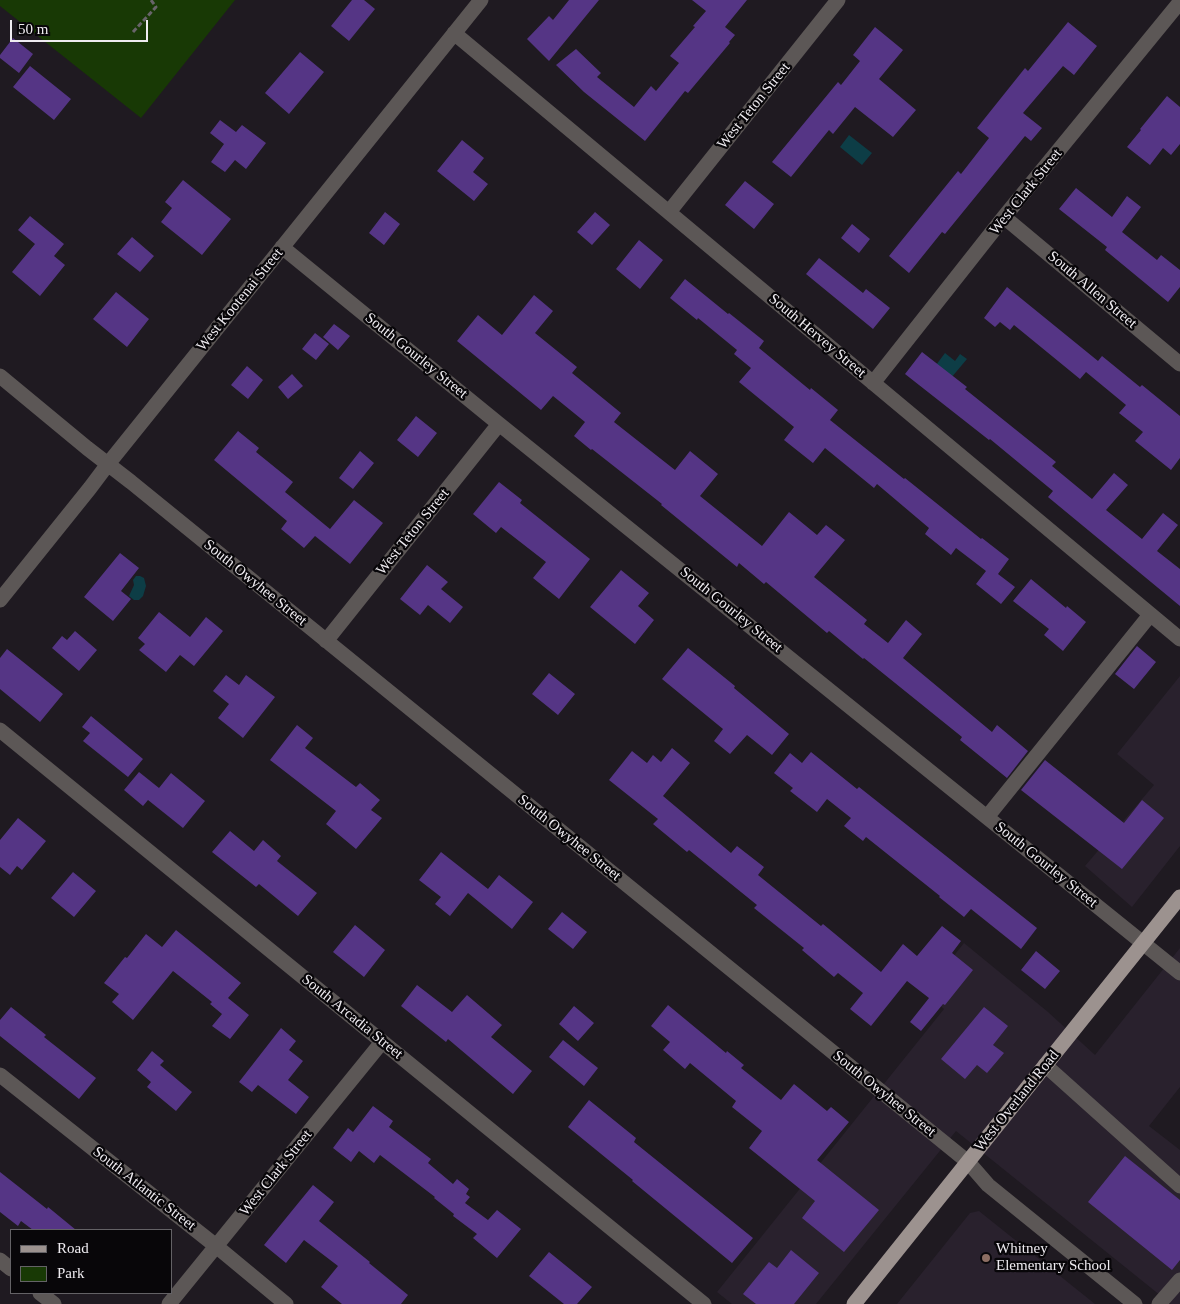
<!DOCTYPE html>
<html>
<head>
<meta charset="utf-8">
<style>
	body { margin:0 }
	#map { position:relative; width:1180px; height:1304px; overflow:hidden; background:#1f1a21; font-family:Georgia,serif }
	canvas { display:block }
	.legend { position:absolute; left:10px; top:1229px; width:162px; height:65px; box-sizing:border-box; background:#080609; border:1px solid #646266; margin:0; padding:6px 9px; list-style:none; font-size:15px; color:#efecf1 }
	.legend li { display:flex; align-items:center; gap:10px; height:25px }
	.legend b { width:25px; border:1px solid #646266 }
	.scale { position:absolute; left:10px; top:20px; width:138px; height:22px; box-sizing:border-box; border:2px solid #efecf1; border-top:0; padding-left:6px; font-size:15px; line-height:18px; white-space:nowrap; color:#efecf1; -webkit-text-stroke:4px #080609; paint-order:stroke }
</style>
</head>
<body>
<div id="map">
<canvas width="1180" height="1304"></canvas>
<ul class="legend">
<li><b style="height:6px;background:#9c928f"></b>Road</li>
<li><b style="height:14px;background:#183905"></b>Park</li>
</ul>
<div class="scale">50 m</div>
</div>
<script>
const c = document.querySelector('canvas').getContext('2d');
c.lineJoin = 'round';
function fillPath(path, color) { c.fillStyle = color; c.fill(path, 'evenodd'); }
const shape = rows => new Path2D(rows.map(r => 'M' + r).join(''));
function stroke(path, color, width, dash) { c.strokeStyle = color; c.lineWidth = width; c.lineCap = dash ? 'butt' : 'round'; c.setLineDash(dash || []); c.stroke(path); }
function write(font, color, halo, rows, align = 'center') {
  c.font = font + ' Georgia,serif'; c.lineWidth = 4.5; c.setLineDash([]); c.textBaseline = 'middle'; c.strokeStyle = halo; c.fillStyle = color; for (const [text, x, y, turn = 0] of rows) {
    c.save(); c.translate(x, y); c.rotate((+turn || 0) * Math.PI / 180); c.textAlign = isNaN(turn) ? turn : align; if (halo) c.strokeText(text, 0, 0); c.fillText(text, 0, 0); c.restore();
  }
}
fillPath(shape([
	[1180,676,1180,846,1132,907,1085,866,1154,785,1117,754],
	[964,943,1048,1012,1095,1055,1180,948,1180,1087,1149,1126,1180,1150,1180,1304,1171,1304,956,1131,816,1304,732,1304,717,1292,944,1009,925,992],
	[979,1211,1095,1304,897,1304,970,1213]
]), '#29212d');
fillPath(shape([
	[0,0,235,0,141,118,0,6]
]), '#183905');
fillPath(shape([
	[849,135,872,153,862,165,840,147],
	[945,353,955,361,960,354,967,359,951,378,936,365],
	[136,576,140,576,144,578,146,586,143,596,139,600,134,600,129,596,134,585,133,580]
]), '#0d3d46');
fillPath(shape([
	[352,0,364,0,375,9,349,41,331,26],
	[569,0,599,0,549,61,527,39,549,16,553,20],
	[692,0,747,0,725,27,735,35,729,42,730,43,688,93,685,91,645,141,584,92,556,65,576,49,601,73,597,77,634,107,651,86,656,91,679,63,670,56,695,27,693,26,706,11],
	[1068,22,1097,46,1074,75,1063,66,1023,113,1042,128,1031,141,1025,136,945,234,942,232,909,273,889,256,958,171,961,174,989,138,977,128,1025,68,1028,71],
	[875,27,903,50,879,79,916,110,893,137,855,107,833,134,829,130,791,177,772,162,838,82,841,85,860,61,853,55],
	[13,38,33,54,19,73,0,58,0,55],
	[300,52,324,72,289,114,265,93],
	[30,66,71,99,54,120,13,87],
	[1167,96,1180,107,1180,144,1171,155,1163,148,1150,165,1127,147,1141,130,1140,129],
	[220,120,236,132,242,125,266,143,246,169,235,160,225,172,211,162,224,144,210,133],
	[462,140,484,158,473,172,488,184,474,201,437,171],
	[183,180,231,219,202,255,161,222,172,208,165,202],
	[745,181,774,204,754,229,725,205],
	[1076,188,1112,217,1127,196,1141,207,1122,232,1157,260,1161,255,1180,270,1180,287,1168,302,1105,250,1107,247,1059,209],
	[385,212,400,224,384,245,369,233],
	[595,212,610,225,592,245,577,232],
	[30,216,64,244,54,256,65,265,40,296,12,272,35,244,18,230],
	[852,224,870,239,859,253,841,238],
	[132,237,154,256,140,272,117,254],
	[639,240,663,260,640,289,616,269],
	[819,258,863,293,866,289,890,308,873,329,806,274],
	[685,279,728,314,729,313,764,341,759,348,810,390,811,388,838,410,830,420,904,479,905,478,981,539,982,538,1009,559,998,574,1015,587,1001,604,976,584,986,571,956,548,951,555,925,534,929,528,877,484,874,488,825,448,813,463,784,440,794,427,739,382,751,368,734,354,737,350,698,318,697,320,670,298],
	[1007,287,1098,361,1102,356,1140,387,1142,385,1180,416,1180,458,1171,470,1135,441,1143,432,1119,413,1126,405,1086,372,1080,379,1014,325,1010,330,1000,322,995,327,984,318],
	[116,292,149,319,127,347,93,319],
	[534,295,553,311,535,333,577,367,572,373,621,413,614,422,675,470,690,451,718,474,700,496,762,546,789,512,817,535,826,525,845,540,814,577,867,620,864,624,888,643,906,620,922,634,903,658,992,732,997,725,1028,751,1007,778,960,740,962,737,864,658,863,659,829,631,827,633,766,582,764,584,739,563,737,567,661,505,662,504,592,449,591,450,574,436,585,422,553,396,541,410,457,341,478,315,502,335],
	[334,324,350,336,338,350,323,337],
	[315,333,329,344,316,360,302,349],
	[922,352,967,387,965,389,1056,462,1052,466,1092,499,1114,473,1128,485,1106,510,1142,539,1163,513,1178,525,1157,551,1180,569,1180,606,1048,497,1053,491,990,439,989,440,905,374],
	[247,366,263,380,248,399,231,385],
	[292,374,303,386,288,399,278,387],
	[416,416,437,433,418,457,397,440],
	[238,431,259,448,256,452,293,482,285,492,330,529,354,500,383,523,350,564,315,536,304,548,281,529,287,521,214,460],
	[360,451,374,463,353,489,339,478],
	[499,482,522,500,520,503,590,559,559,599,533,578,546,562,501,527,496,533,473,514],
	[120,553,139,568,121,591,131,599,113,621,84,597],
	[427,565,448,582,441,589,463,607,450,623,428,605,420,615,400,599],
	[621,570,649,593,638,606,654,620,635,644,590,607],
	[1031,579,1066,608,1067,606,1086,622,1063,651,1044,635,1049,629,1013,601],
	[159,612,190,637,206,617,223,631,194,666,180,655,166,672,139,650,145,644,138,638],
	[75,631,97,650,79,671,52,648,62,636,67,640],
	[1137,646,1156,662,1134,689,1115,674],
	[688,648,735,686,734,688,789,734,772,755,747,735,730,754,714,741,723,729,662,679],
	[7,649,63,694,40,722,0,689,0,658],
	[549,673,575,694,558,715,532,694],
	[226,675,239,685,246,675,275,697,243,738,218,718,229,704,213,691],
	[91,716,143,759,128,777,83,741,90,733,82,727],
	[297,725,313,738,305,748,356,787,360,783,380,800,371,810,382,818,356,849,326,824,336,811,270,760],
	[672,748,690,763,663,796,731,853,737,846,764,867,758,875,821,926,823,924,881,972,903,944,917,956,942,926,961,941,952,953,973,970,945,1005,943,1004,921,1031,910,1022,929,998,907,981,871,1026,850,1009,863,993,838,973,834,977,802,950,804,948,754,908,757,905,689,850,687,852,653,824,658,819,609,780,632,751,647,763,653,755,661,762],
	[811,752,857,789,859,787,1037,928,1021,949,971,909,964,917,939,897,940,896,866,837,863,841,844,826,851,818,827,799,817,812,790,791,793,788,774,773,790,753,802,763],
	[1045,760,1124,823,1142,800,1164,818,1122,869,1021,790],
	[139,772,159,788,171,773,205,801,183,828,148,800,143,806,124,790],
	[18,818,46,841,22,870,17,866,10,875,0,867,0,840],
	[230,831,254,851,263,840,281,856,277,861,317,893,298,916,259,884,256,887,212,852],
	[441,852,488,889,499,875,533,902,512,929,468,893,450,916,435,904,441,897,419,880],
	[73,872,96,891,74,917,51,898],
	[562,912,587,932,573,949,548,929],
	[355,925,385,950,364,977,333,952],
	[176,930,241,983,228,998,249,1015,230,1039,212,1026,222,1014,210,1004,212,1002,173,971,133,1020,112,1002,119,994,104,983,125,957,127,958,146,934,162,947],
	[1036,951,1060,971,1045,989,1021,970],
	[417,985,452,1012,467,995,502,1025,491,1037,532,1071,513,1094,448,1039,446,1042,401,1006],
	[668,1005,726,1053,727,1051,744,1065,741,1068,781,1100,794,1084,827,1111,831,1107,849,1122,817,1160,879,1210,844,1252,802,1218,815,1201,749,1148,762,1131,732,1107,736,1101,690,1063,685,1069,663,1050,670,1042,651,1026],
	[574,1006,594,1023,578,1041,559,1024],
	[11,1007,46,1035,44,1037,96,1078,79,1099,0,1036,0,1020],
	[984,1007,1008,1026,993,1045,1004,1053,987,1073,977,1065,965,1079,941,1059],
	[281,1028,296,1041,289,1050,303,1061,288,1080,309,1097,296,1114,258,1085,252,1092,239,1082],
	[563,1040,598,1068,584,1086,549,1057],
	[152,1051,164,1061,160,1065,192,1092,176,1111,147,1087,151,1082,137,1070],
	[589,1100,636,1138,634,1142,753,1238,732,1263,632,1181,633,1180,568,1127],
	[373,1106,393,1121,389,1127,431,1159,428,1163,453,1184,457,1179,469,1189,466,1194,470,1197,465,1203,488,1220,497,1210,521,1229,497,1258,473,1238,477,1234,453,1216,454,1214,434,1198,435,1197,380,1155,374,1163,359,1151,351,1162,333,1148,348,1128,353,1132],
	[1125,1156,1180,1200,1180,1260,1172,1270,1088,1202],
	[0,1172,47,1209,48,1207,76,1230,33,1230,21,1221,18,1226,0,1212],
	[313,1185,334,1202,319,1221,370,1262,369,1263,408,1295,401,1304,342,1304,321,1287,338,1266,304,1240,286,1263,264,1245],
	[791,1250,819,1273,794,1304,756,1304,743,1294,769,1262,777,1268],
	[549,1252,592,1287,577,1304,564,1304,529,1276]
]), '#553585');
stroke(shape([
	[133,32,156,7,151,0]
]), '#68646a', 3, [5, 2.5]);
stroke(shape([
	[454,33,1180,639],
	[669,212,838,0],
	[1004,217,1180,364],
	[282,247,499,424,1180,973],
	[0,376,87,448,131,482,968,1162,988,1185,1135,1304],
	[873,383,1004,217,1180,2],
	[0,600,90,488,108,464,481,0],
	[326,641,499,424],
	[0,730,704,1304],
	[987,817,1150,615],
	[1045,1065,1180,1186],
	[0,1075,216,1246,286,1304],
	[0,1260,11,1269],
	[40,1293,54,1304],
	[169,1304,382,1042],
	[1159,1304,1180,1280]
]), '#5c5756', 15);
stroke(shape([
	[854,1304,1180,897]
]), '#9c928f', 15);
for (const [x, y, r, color] of [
	[986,1258,5,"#8d6e63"]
]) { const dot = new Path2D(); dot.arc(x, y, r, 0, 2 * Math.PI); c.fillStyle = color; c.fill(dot); stroke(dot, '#080609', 2); }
write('15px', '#efecf1', '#080609', [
	["West Teton Street",754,106,-51],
	["West Clark Street",1026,192,-51],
	["South Allen Street",1092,290,40],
	["West Kootenai Street",240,300,-51],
	["South Hervey Street",817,336,40],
	["South Gourley Street",416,356,39],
	["West Teton Street",413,532,-51],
	["South Owyhee Street",255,583,39],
	["South Gourley Street",731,610,39],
	["South Owyhee Street",569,838,39],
	["South Gourley Street",1046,865,39],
	["South Arcadia Street",352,1017,39],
	["South Owyhee Street",884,1094,39],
	["West Overland Road",1017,1101,-51],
	["West Clark Street",276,1173,-51],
	["South Atlantic Street",144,1189,38]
]);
write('15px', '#efecf1', '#080609', [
	["Whitney",996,1249],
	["Elementary School",996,1266]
], 'left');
</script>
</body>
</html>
